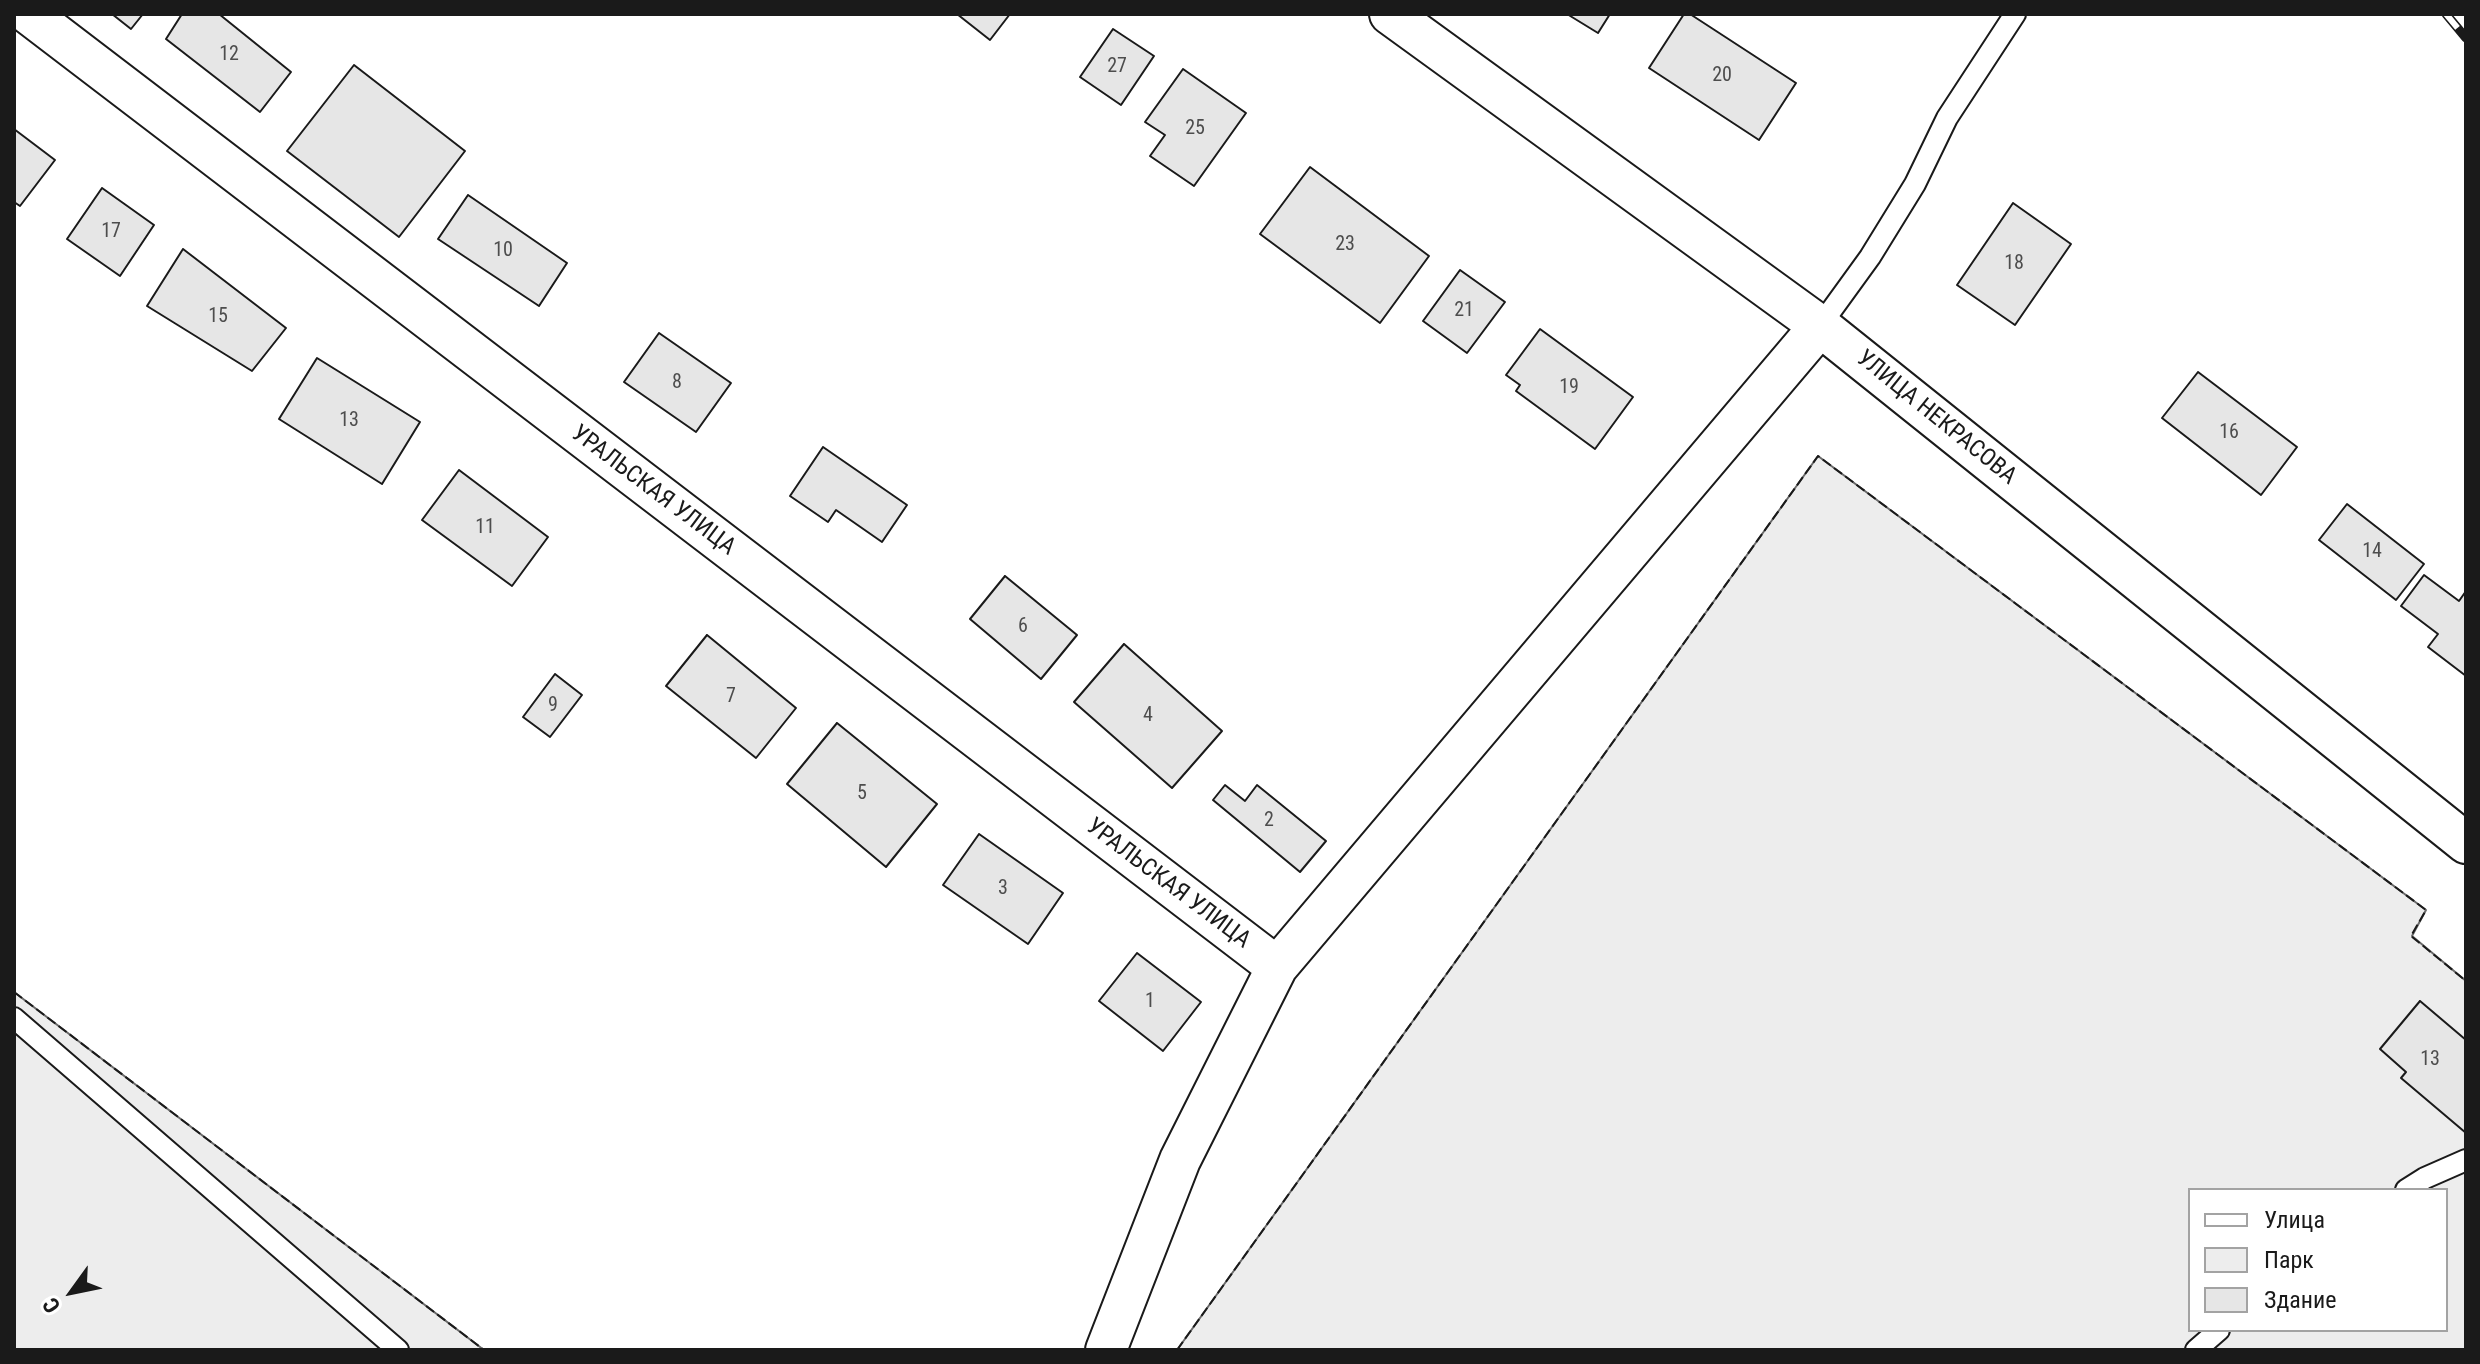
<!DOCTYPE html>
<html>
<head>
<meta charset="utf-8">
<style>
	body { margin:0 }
	#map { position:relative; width:2480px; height:1364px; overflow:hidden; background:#fff; font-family:"Roboto Condensed",sans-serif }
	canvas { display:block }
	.frame { position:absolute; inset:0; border:16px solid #1a1a1a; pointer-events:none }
	.legend { position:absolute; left:2188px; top:1188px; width:260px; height:144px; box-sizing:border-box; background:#fff; border:2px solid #a3a3a3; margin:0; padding:10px 14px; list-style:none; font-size:24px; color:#1a1a1a }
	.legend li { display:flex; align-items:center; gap:16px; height:40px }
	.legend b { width:40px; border:2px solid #a3a3a3 }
	.north { position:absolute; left:32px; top:1252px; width:80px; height:80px; -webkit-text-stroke:6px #fff; paint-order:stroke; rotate:237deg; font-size:22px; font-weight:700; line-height:32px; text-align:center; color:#1a1a1a }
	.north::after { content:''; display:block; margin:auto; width:28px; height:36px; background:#1a1a1a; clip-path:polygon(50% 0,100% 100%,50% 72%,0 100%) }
</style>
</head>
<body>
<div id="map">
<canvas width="2480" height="1364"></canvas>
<div class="frame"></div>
<ul class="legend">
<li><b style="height:10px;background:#fff"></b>Улица</li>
<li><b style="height:22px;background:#ededed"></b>Парк</li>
<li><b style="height:22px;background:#e6e6e6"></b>Здание</li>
</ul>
<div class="north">С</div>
</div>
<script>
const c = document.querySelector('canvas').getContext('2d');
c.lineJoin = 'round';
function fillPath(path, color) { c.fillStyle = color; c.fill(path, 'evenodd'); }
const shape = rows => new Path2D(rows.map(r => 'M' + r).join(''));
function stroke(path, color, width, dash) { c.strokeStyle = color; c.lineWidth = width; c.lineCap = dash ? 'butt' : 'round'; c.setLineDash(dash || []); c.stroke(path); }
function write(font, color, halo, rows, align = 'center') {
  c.font = font + ' "Roboto Condensed",sans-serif'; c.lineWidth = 6; c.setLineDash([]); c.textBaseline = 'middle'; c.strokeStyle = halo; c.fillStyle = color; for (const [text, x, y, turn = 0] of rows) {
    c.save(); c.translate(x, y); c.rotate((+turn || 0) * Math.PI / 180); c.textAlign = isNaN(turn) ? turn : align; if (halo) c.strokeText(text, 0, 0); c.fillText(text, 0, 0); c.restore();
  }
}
const green = shape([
	[1818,456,2426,910,2412,936,2466,981,2466,1350,1177,1350,1818,456],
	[2190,1190,2446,1190,2446,1330,2190,1330,2190,1190],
	[14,992,484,1350,14,1350,14,992]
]);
fillPath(green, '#ededed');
stroke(green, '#6a6a6a', 2);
const building = shape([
	[112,14,143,14,131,29,112,14],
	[182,14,219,14,291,72,260,112,166,39,182,14],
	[957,14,1010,14,990,40,957,14],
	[1567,14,1610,14,1598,33,1567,14],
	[1684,14,1690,14,1796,83,1759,140,1649,68,1684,14],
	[1113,29,1154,56,1121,105,1080,77,1113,29],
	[354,65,465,151,399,237,287,151,354,65],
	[1183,69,1246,113,1194,186,1150,156,1165,135,1145,122,1183,69],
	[14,129,55,160,20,206,14,202,14,129],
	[1310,167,1429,256,1380,323,1260,234,1310,167],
	[102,188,154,225,120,276,67,239,102,188],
	[468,195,567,263,539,306,438,239,468,195],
	[2013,203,2071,244,2015,325,1957,285,2013,203],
	[183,249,286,328,252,371,147,306,183,249],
	[1460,270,1505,302,1467,353,1423,321,1460,270],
	[1540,329,1633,397,1595,449,1516,391,1520,385,1506,375,1540,329],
	[659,333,731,383,696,432,624,382,659,333],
	[317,358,420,422,382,484,279,419,317,358],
	[2198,372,2297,447,2261,495,2162,418,2198,372],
	[823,447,907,505,882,542,836,510,828,522,790,496,823,447],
	[459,470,548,537,512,586,422,520,459,470],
	[2347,504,2424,564,2396,600,2319,540,2347,504],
	[2424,575,2459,601,2466,591,2466,676,2428,647,2438,634,2401,606,2424,575],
	[1005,576,1077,635,1041,679,970,619,1005,576],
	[707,635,796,708,756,758,666,686,707,635],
	[1124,644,1222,731,1172,788,1074,702,1124,644],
	[555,674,582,695,550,737,523,717,555,674],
	[837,723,937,804,886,867,787,784,837,723],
	[1225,785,1245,801,1257,785,1326,841,1300,872,1213,800,1225,785],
	[979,834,1063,893,1028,944,943,885,979,834],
	[1137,953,1201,1002,1163,1051,1099,1001,1137,953],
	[2420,1001,2466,1040,2466,1133,2401,1078,2406,1072,2380,1049,2420,1001]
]);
fillPath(building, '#e6e6e6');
stroke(building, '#1a1a1a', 2);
const lane = shape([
	[1820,326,1870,257,1915,184,1947,118,2015,14],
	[14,1018,398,1350],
	[2406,1190,2425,1178,2466,1160],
	[2196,1350,2219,1330]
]);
const street = shape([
	[29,14,1277,967],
	[1390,14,1820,326,2466,843],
	[1106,1350,1180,1160,1277,967,1820,326]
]);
stroke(lane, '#1a1a1a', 24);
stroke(street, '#1a1a1a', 44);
stroke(lane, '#fff', 20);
stroke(street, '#fff', 40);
const rail = shape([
	[2446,14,2466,38]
]);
stroke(rail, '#1a1a1a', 9);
stroke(rail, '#fff', 6, [18]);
stroke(shape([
	[14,992,484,1350],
	[1177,1350,1818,456,2426,910,2411,936,2466,981]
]), '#1a1a1a', 2, [10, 4]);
write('20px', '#4d4d4d', null, [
	["12",229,55],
	["27",1117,67],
	["20",1722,76],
	["25",1195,129],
	["17",111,232],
	["23",1345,245],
	["10",503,251],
	["18",2014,264],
	["21",1464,311],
	["15",218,317],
	["8",677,383],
	["19",1569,388],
	["13",349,421],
	["16",2229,433],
	["11",485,528],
	["14",2372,552],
	["6",1023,627],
	["7",731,697],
	["9",553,706],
	["4",1148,716],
	["5",862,794],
	["2",1269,821],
	["3",1003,889],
	["1",1150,1002],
	["13",2430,1060]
]);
write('24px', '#1a1a1a', '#fff', [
	["УЛИЦА НЕКРАСОВА",1936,418,39],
	["УРАЛЬСКАЯ УЛИЦА",653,491,37],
	["УРАЛЬСКАЯ УЛИЦА",1168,884,37]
]);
</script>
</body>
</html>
